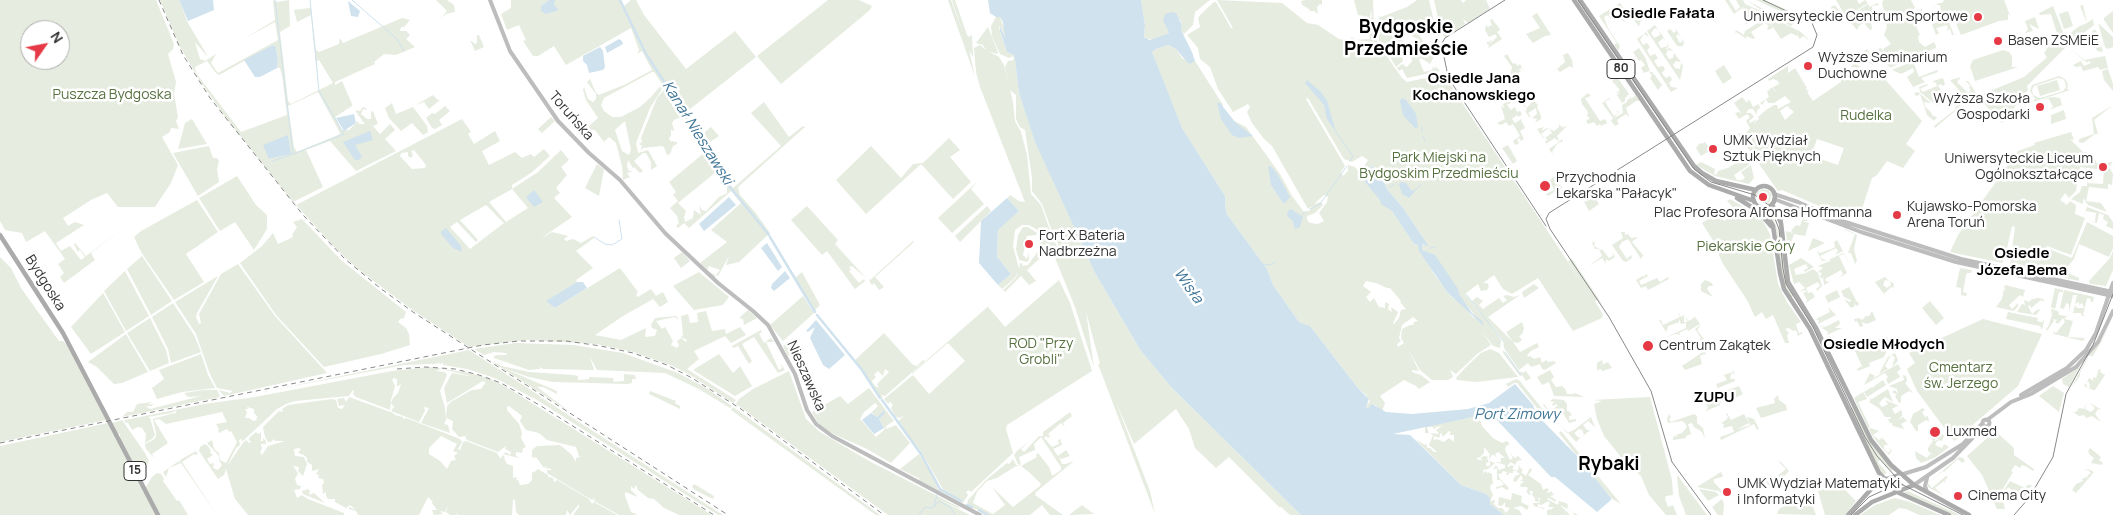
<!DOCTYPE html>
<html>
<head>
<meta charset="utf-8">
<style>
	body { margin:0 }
	#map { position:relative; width:2113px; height:515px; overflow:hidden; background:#fff; font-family:Manrope,sans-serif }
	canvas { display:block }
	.north { position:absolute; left:20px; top:20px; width:50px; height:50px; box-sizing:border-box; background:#fff; border:1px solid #adadad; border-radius:50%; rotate:57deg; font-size:14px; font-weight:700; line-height:20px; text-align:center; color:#333 }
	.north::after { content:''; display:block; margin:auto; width:18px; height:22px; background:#e63946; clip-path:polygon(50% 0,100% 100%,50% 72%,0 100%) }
</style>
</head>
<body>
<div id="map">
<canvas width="2113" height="515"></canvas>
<div class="north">N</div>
</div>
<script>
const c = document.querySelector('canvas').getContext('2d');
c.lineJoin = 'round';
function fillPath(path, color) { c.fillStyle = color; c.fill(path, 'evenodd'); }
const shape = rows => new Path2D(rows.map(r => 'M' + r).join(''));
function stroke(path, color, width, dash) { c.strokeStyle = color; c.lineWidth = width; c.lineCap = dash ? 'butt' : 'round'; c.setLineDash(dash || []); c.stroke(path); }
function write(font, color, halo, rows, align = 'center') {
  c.font = font + ' Manrope,sans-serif'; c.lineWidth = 5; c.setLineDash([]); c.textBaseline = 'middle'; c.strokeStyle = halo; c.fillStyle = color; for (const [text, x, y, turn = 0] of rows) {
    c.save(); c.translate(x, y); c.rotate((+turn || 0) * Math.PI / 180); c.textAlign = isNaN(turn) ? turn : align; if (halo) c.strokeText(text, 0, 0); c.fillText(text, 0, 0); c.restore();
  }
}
fillPath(shape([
	[0,0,156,0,174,44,173,49,168,54,176,82,174,94,178,117,176,121,179,129,171,128,170,132,162,137,178,165,171,183,155,207,118,207,107,193,91,200,63,218,68,226,75,222,84,225,56,243,61,251,70,246,81,260,85,257,80,250,78,252,74,244,75,243,86,256,121,230,91,253,95,260,64,283,60,277,64,273,58,264,65,259,45,231,26,242,22,233,5,230,0,221],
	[30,30,60,30,60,60,30,60],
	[160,0,179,0,188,23,207,55,207,56,195,42,200,59,205,61,216,54,211,63,218,73,278,40,275,22,245,38,275,20,273,0,277,2,289,0,290,26,280,32,288,101,291,104,333,83,319,60,317,61,318,83,311,15,297,22,294,10,310,8,310,0,316,50,319,52,339,44,340,38,343,43,402,18,410,20,404,27,401,27,400,31,406,31,410,35,406,39,415,47,396,55,384,54,374,62,375,64,335,82,335,85,342,81,352,104,352,106,335,117,342,130,349,130,358,121,359,124,365,124,356,112,356,110,360,111,363,107,366,108,367,110,363,109,361,114,367,119,371,119,371,112,373,111,378,124,373,126,380,134,390,124,395,130,385,139,396,151,356,171,330,141,306,150,323,187,293,202,225,117,200,81,179,45],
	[273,45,276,47,278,61,277,68,280,68,282,75,287,115,241,132,196,73,195,67,207,61,216,73,219,75],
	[318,92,340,133,338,135,297,152,294,147,288,106],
	[288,135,290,154,269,159],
	[436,0,447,0,454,5,455,12,446,14,441,18,447,11],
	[511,0,549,0,541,6,554,5,553,0,621,0,624,6,631,0,636,0,644,15,686,69,735,31,756,57,685,113,709,144,706,148,702,140,684,117,683,120,679,118,674,120,672,123,674,130,673,131,671,129,671,136,669,138,670,141,677,142,677,144,673,146,670,154,667,155,664,147,661,146,643,148,640,151,642,146,639,144,642,142,641,138,657,98,667,86,662,89,650,108,636,143,638,153,648,150,657,166,651,170,651,162,646,153,643,153,634,161,643,171,640,173,634,167,633,168,628,160,627,166,629,171,633,171,627,173,630,177,623,180,622,166,616,143,609,137,604,142,595,130,592,130,588,127,598,118,586,100,583,90,584,87,588,99,593,102,596,99,596,94,587,82,590,79,596,93,599,95,626,84,652,70,642,51,637,54,639,50,631,28,566,65,554,46,538,56,533,56,523,41,526,40,519,25,507,30,501,14,511,8],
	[652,72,654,72,662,84,651,97,640,107,621,117,612,117,604,111,601,105,604,98],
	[625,121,631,150,629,155,622,151,615,130],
	[828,0,859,0,872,6,870,10,781,84,757,56],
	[948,0,951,0,963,33,952,0,955,0,967,35,969,37,972,35,973,57,969,50,975,77],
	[1141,0,1210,0,1195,12,1193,25,1184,34,1180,30,1182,25,1180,19,1167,34,1153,40,1144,37,1145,25],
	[1217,0,1282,3,1307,23,1318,25,1339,39,1381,48,1402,78,1407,82,1444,74,1448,79,1445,73,1447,73,1450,81,1448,80,1455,92,1572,268,1586,289,1568,261,1572,259,1602,304,1597,300,1595,301,1603,315,1602,318,1573,331,1538,278,1512,294,1503,289,1494,275,1483,283,1487,283,1489,286,1487,290,1481,291,1478,284,1465,294,1486,320,1472,301,1477,297,1483,301,1479,305,1483,309,1499,298,1503,303,1507,300,1503,296,1507,295,1514,297,1520,295,1488,317,1513,342,1506,332,1522,322,1524,328,1522,334,1519,336,1522,340,1518,343,1513,342,1520,352,1537,343,1539,347,1531,351,1527,355,1528,357,1530,356,1534,359,1540,357,1542,363,1546,360,1548,362,1554,361,1556,363,1545,370,1542,369,1540,364,1531,367,1528,363,1519,370,1504,348,1503,340,1488,321,1501,340,1500,348,1493,346,1482,331,1491,345,1477,354,1456,374,1450,370,1453,377,1448,380,1432,380,1420,370,1408,349,1419,371,1412,370,1412,372,1421,375,1430,382,1419,389,1416,386,1404,380,1380,396,1385,403,1382,411,1375,405,1368,408,1366,406,1370,401,1366,395,1357,387,1310,326,1299,322,1273,285,1267,269,1226,213,1225,196,1182,128,1167,93,1152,52,1156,49,1167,45,1176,49,1182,58,1190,63,1195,61,1223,105,1221,114,1246,127,1280,174,1292,196,1304,212,1309,211,1313,206,1308,209,1272,146,1264,139,1252,123,1247,112,1250,107,1248,104,1233,112,1218,89,1210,67,1200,59,1198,48,1187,35,1200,27,1198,18,1201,14,1214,2,1216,2,1231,28,1233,28],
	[1308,98,1344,159,1352,162,1362,156,1368,160,1360,173,1355,167,1348,165,1348,171,1343,176,1341,172,1345,166,1306,99],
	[1372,166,1379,172,1387,189,1403,208,1422,236,1425,245,1423,245,1422,250,1434,255,1458,295,1478,319,1473,317,1461,303,1453,298,1447,292,1434,274,1418,245,1414,244,1392,211,1365,182,1362,175],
	[1324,195,1328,197,1327,202,1319,213,1324,221,1318,224,1310,223,1307,220,1307,216,1315,213,1323,205,1321,202,1314,204],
	[1366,281,1376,283,1387,288,1390,288,1401,301,1400,302,1406,309,1401,310,1399,318,1394,324,1393,323,1398,312,1391,307,1392,312,1388,309,1389,304,1385,302,1385,308,1379,307,1374,298,1370,302,1366,297,1371,292,1363,286],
	[1413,317,1418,321,1414,322,1413,325,1410,325,1402,329,1401,338,1404,343,1398,347,1397,344,1401,341,1399,338,1402,325],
	[1305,0,1322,0,1322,5,1320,4,1317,7,1318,14,1314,11,1310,11,1309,9,1302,5,1301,1],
	[1354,0,1373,0,1374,31,1377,37,1377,43,1350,39,1352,37,1356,40,1370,39,1369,32,1362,32,1371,29,1369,24,1371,22,1368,20,1372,17,1371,9,1370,18,1365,19,1364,16,1358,15],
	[1417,0,1429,0,1436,30,1434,33,1432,31,1433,28,1431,32,1426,31,1424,25,1421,26,1419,24,1421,21,1417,24,1422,31,1417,27,1414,28,1422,39,1425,47,1426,47,1430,52,1432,51,1435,55,1430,64,1421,58,1419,60,1424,72,1432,70,1433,67,1436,69,1435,66,1440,71,1407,78,1402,69,1399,71,1397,68,1402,64,1407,67,1412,61,1412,59,1406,53,1402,56,1403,61,1396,67,1383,45,1380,45,1377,28,1383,38,1378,28,1379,23,1381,22,1378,21,1380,16,1381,17,1407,7],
	[1397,27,1401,27,1402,30,1419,40,1418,46,1413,44,1412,46,1432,60,1406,45,1400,37,1402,35,1395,30],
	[1434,0,1461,0,1463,3,1466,0,1486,0,1490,9,1468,23,1463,19,1465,24,1445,38,1441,32],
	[1725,0,1729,0,1736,11,1740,7,1736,0,1743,0,1745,4,1763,12,1765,17,1764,19,1761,15,1745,25,1747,16,1745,13,1748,12,1742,9,1746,5,1734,14],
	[1746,0,1771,13,1775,12,1795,22,1791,26,1766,13],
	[1756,0,1765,0,1798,15,1797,17,1785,12,1784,13],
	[1836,0,1857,0,1859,4,1865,0,1868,3,1846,17],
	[1884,0,1911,0,1915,8,1913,9,1914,13,1918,14,1918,11,1922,9,1922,12,1906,18,1916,16,1917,16,1918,18,1916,16,1913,19,1920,35,1918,36,1919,42,1925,47,1934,42,1936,46,1936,48,1900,62,1893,59,1899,63,1937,48,1889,68,1890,66,1888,66,1884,58,1885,56,1878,49,1881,48,1886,54,1883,49,1891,44,1884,35,1887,27,1882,2],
	[1944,0,2004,0,2011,18,2008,13,2008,20,1999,21,1961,35,1950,10,1945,12,1954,35,1952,35,1950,29,1946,31,1948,28,1947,25,1936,28,1939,33,1936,35,1932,24,1942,20,1942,17,1940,5,1935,5,1934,8,1934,6,1939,3,1942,3],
	[1620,3,1628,14,1638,8,1643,15,1646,13,1643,6,1648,14,1640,22,1639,27,1632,17,1632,14,1628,16,1625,11,1620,14,1626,23,1622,20,1619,14,1623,11,1621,6,1609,15,1612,18,1611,19,1608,15,1604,17,1608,28,1620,46,1618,51,1614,45,1617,43,1599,16],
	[1877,3,1879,5,1872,6,1873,12,1880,11,1881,20,1879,21,1881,19,1878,16,1874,18,1876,22,1871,22,1872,29,1870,30,1864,23,1860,25,1857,30,1847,18,1868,4,1870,7],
	[1835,5,1845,19,1839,23,1832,12,1831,7],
	[2083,5,2087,23,2093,19,2094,25,2068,45,2027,86,2028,90,2002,123,1977,96,1968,100,1935,128,1934,126,1956,109,1955,108,1962,102,1963,103,1966,101,1966,98,1950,80,1961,77,1957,82,1968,93,1971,90,1969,88,1970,86,1966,81,1968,81,1978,96,2024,77,2044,60,2047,57,2044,53,2048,47,2059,40,2051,14,2040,15,2039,13,2053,6,2065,37,2078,27,2087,23,2080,6],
	[2068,11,2073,26,2064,29,2059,14],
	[2113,11,2113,33,2104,20,2104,18],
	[1537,13,1551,35,1545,36,1533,43,1526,34,1540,28,1532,16],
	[1769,16,1801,32,1807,38,1808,41,1804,36,1799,39,1798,35,1797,36,1791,33,1781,39,1767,18],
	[996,17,1000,17,1006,34,1005,38,1001,27,999,27,1001,35,1007,52,1014,55,1015,60,1019,93,1035,141,1095,273,1141,351,1172,388,1301,515,1290,515,1281,507,1279,507,1229,457,1216,468,1195,448,1189,429,1176,409,1134,444,1115,400,1150,491,1155,514,1098,364,1100,364,1086,312,1094,367,1075,307,1051,248,1027,270,1036,281,1029,285,1021,276,1005,292,1003,290,1015,279,1019,271,1014,279,1002,289,998,285,1011,274,997,257,998,229,1019,211,1007,198,1010,195,1019,201,1025,202,980,87,976,72,974,48,980,45,986,50,983,45,976,43,988,27,998,52,997,54,988,51,999,57,1004,65,1013,102,1015,121,1021,132,1027,155,1031,194,1041,205,1052,236,1061,254,1063,253,1054,237,1042,204,1032,191,1032,178,1025,130,1020,127,1016,119,1016,95,1010,90,1005,67,1008,61,1014,60,1013,56,1009,58,1000,54,992,36,991,26],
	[1022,225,1029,225,1036,229,1040,235,1039,250,1028,265,1021,266,1023,264,1020,263,1019,269,1013,246,1015,230],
	[2035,17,2039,29,2031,25,2031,23,2030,25,2033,31,2025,33,2028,29,2025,21],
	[1766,18,1773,28,1768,30,1767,28,1769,26,1765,23,1751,32,1755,38,1753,39,1746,36,1747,39,1736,32,1734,35,1736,30,1744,35,1745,31],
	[1492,19,1499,28,1500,30,1497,32,1502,39,1488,48,1489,45,1487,44,1487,42,1489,42,1493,39,1489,45,1497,37,1495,34,1489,37,1485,30,1486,25,1488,27,1492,25,1490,20],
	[2098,23,2113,37,2113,47,2108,49,2105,47],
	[1655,25,1659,31,1656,28,1654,29,1651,33,1653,36,1654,38,1660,35,1659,31,1666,41,1663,38,1658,43,1661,48,1668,46,1667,42,1669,46,1665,50,1670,48,1673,51,1668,50,1666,54,1667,56,1669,59,1673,58,1674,53,1681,62,1676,61,1673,65,1675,68,1680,69,1681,63,1683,66,1680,80,1647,31],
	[1675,28,1681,37,1678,34,1676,36,1680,43,1683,41,1681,38,1684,41,1683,46,1677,46,1667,31,1670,29,1674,33,1676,31],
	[2093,30,2096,30,2103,52,2097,51,2095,43,2096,43,2094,43,2095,38,2092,37,2091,33],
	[1646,32,1649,37,1644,34,1640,40,1643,45,1647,43,1650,47,1647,50,1650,56,1655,54,1658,58,1654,61,1658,67,1663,66,1665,69,1662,73,1664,76,1666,78,1670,76,1672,80,1669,83,1671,87,1678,88,1671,92,1637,39,1645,33],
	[477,35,479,35,484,47,475,51,470,40,475,44,477,43],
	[1639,48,1646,59,1650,72,1653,72,1653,75,1654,74,1662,85,1658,90,1650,78,1652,76,1649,71,1644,73,1641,68,1645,65,1641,60,1639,61,1633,52],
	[2070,48,2084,60,2105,56,2108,68,2100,70,2098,67,2083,71,2081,66,2076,67,2073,65,2081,61,2084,66,2091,63,2089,61,2086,63,2086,61,2084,61],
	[1867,49,1874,60,1873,65,1858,55],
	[2003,50,2009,52,2012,56,2012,67,2018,67,1975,81,1970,66,1973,60],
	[1568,53,1572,60,1573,68,1570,66,1560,72,1557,69,1565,62,1563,55],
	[1507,54,1513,64,1515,63,1518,66,1520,64,1522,68,1519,69,1520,71,1526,67,1512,78,1513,76,1510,76,1512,67,1504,56],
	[1913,61,1919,77,1937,70,1938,72,1921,78,1925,82,1913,87,1907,77,1914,72,1913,68,1901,74,1892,70],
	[1854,62,1861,68,1867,68,1882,76,1922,121,1906,144,1915,151,1903,168,1887,161,1877,175,1872,178,1859,218,1851,219,1843,216,1843,211,1840,215,1782,190,1778,191,1738,134,1740,133,1742,135,1749,130,1750,128,1746,121,1750,117,1747,114,1739,119,1735,113,1739,112,1742,114,1734,103,1742,97,1747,103,1748,100,1750,101,1753,107,1759,104,1760,108,1757,110,1757,115,1753,109,1749,109,1746,113,1751,113,1754,117,1749,121,1750,123,1757,119,1753,124,1759,119,1758,117,1766,110,1774,105,1777,105,1778,109,1791,102,1785,96,1774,103,1768,103,1766,99,1762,105,1760,103,1769,97,1767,92,1772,87,1778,95,1773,87,1779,84,1778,81,1773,79,1769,81,1768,79,1788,66,1788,73,1795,68,1807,88,1805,89,1809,91,1807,92,1813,101,1841,82,1841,78,1837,71,1838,68,1846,77,1856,71,1855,67,1851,67],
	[1787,106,1794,112,1785,120,1780,111],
	[1817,139,1844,148,1838,165,1811,156],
	[1724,65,1732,78,1723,84,1715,71],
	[2108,69,2113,84,2113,91,2104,80,2102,71],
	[2059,76,2065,79,2068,84,2067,89,2070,90,2033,102,2035,99,2030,91,2032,85],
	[2058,78,2063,79,2065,82,2066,87,2063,91,2040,98,2033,95,2032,90,2034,86],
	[1617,77,1629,94,1625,98,1625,101,1622,103,1617,95,1620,92,1615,94,1620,90,1612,81],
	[1943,78,1945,84,1943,86,1940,84,1938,86,1944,94,1948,90,1949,97,1945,101,1943,95,1938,99,1935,102,1938,105,1944,101,1945,102,1937,106,1920,92,1919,87,1927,84,1928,85,1920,89,1923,92,1937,86,1936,82,1934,83,1933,81],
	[2057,80,2060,90,2040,96,2037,86],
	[1918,92,1931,103,1924,102,1925,107,1930,111,1933,116,1937,117,1934,121,1927,115,1920,94,1917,96,1915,95,1914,93],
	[1588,93,1591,96,1585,98,1600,121,1605,119,1607,123,1601,126,1600,124,1597,126,1594,122,1588,124,1586,121,1590,118,1587,116,1588,112,1582,104,1581,99],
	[1634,94,1640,101,1636,101,1626,108,1629,117,1626,114,1617,120,1619,124,1615,126,1611,121,1613,118,1602,103,1609,98,1610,99,1611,102,1609,99,1605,102,1614,116,1618,113,1616,110,1619,112,1614,118,1623,113,1622,105,1627,102,1628,99,1630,99,1630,97,1631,96,1631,99,1635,96],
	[433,95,438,100,440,100,429,109,424,102,416,105],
	[1529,95,1538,105,1537,107,1541,116,1541,119,1535,123,1537,119,1532,118,1537,114,1536,108,1528,113,1531,117,1529,117,1524,109,1526,111,1527,109,1526,108,1531,104,1530,99,1522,103,1526,106,1525,107,1519,101],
	[2052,97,2060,98,2062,105,2049,110,2053,107,2049,99,2041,100],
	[1512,99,1513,101,1507,105,1511,110,1515,107,1517,112,1520,111,1522,115,1518,117,1517,115,1512,119,1515,123,1520,120,1520,118,1525,128,1520,131,1524,139,1521,141,1519,138,1517,139,1519,143,1515,145,1513,141,1520,136,1513,124,1509,126,1506,122,1501,125,1497,123,1505,119,1501,106,1504,108,1503,104],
	[764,102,789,137,803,126,805,127,738,187,740,195,755,212,770,233,739,262,726,265,729,256,718,276,716,275,720,270,709,266,707,270,716,276,714,278,700,263,727,242,711,230,741,203,731,191,689,228,684,223,678,228,676,226,679,223,677,216,670,208,678,201,673,195,676,192,669,182,710,148,718,168,717,169,733,188,781,146,751,113],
	[716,172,727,186,727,193,719,197,706,211,702,210,699,205,701,215,694,210,693,218,685,222,684,217,686,211,678,203],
	[392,103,396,114,413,107,427,126,428,132,423,135,412,123,401,131,389,118,385,108],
	[2113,105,2094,120,2098,134,2095,134,2083,143,2079,142,2079,139,2094,134,2092,118],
	[445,106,450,111,439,120,442,125,435,129,432,128,426,118,432,113,435,114],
	[2064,110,2066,119,2051,124,2051,115],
	[551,117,555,121,542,133,538,129],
	[192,119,207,144,178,149,185,123],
	[462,119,471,132,468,134,474,144,495,131,500,141,482,151,489,165,515,152,522,158,531,154,534,157,544,149,550,156,531,173,512,185,512,189,538,172,561,150,569,160,561,167,567,175,556,188,560,193,554,198,572,217,540,239,552,232,568,236,564,239,566,241,573,239,581,243,593,236,594,238,576,251,593,268,576,280,577,282,547,301,555,308,620,268,638,292,636,295,638,297,651,289,656,296,663,292,668,302,660,307,653,299,623,316,595,335,621,340,646,328,645,337,655,336,657,330,652,328,651,325,655,318,676,316,677,317,678,320,675,317,656,321,662,329,665,327,673,341,671,345,677,348,679,345,677,341,681,338,686,342,687,340,681,337,683,335,681,316,688,314,690,323,698,322,697,313,706,311,712,331,725,329,726,334,740,327,746,335,731,343,725,336,694,351,699,359,687,369,736,400,733,403,692,376,673,366,633,352,597,344,527,340,469,347,411,309,359,270,336,249,296,205],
	[414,150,426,165,425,168,412,169,400,156,401,153,408,152,408,156,411,158,413,155,411,151],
	[512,189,528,208,506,222,489,202],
	[486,205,504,223,470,249,450,227,457,222,476,242,478,240,460,220],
	[1559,123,1560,126,1563,126,1561,128,1567,126,1557,136,1559,142,1562,139,1563,141,1557,144,1552,152,1554,156,1549,149,1559,142,1555,138,1547,143,1547,145,1545,141,1548,140,1545,138,1552,133,1549,128,1541,134,1543,137,1545,136,1543,138,1537,129,1544,127,1541,131,1548,128,1554,131,1559,127],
	[711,127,719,136,710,142,704,133],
	[2071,132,2074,140,2070,139,2083,152,2086,152,2094,157,2097,164,2102,165,2113,161,2109,167,2113,174,2112,185,2108,184,2108,179,2108,189,2089,187,2086,201,2101,203,2107,212,2088,205,2083,198,2083,204,2071,199,2080,192,2082,186,2087,186,2087,183,2103,184,2104,170,2080,167,2076,191,2069,198,2065,193,2060,200,2067,205,2070,201,2076,205,2075,214,2085,218,2071,255,2047,246,2046,248,2072,258,2087,222,2113,236,2113,248,2109,257,2079,244,2074,259,2064,271,2079,278,2079,281,2010,265,2015,227,2012,226,2005,257,2002,263,1950,252,1958,235,2018,151,2035,145,2034,143],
	[949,138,960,150,950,157,971,182,953,199,921,164,866,214,836,180,871,146,901,178,913,164,923,163],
	[1705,142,1711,150,1701,156,1696,148,1700,143,1701,144],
	[1508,145,1517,161,1513,164,1502,148],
	[209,146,213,158,217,158,219,161,217,169,219,182,198,196,173,153],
	[1744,154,1750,164,1734,175,1737,180,1742,180,1745,178,1741,172,1751,165,1754,178,1749,184,1715,176,1696,165,1701,162,1715,169,1714,174,1716,175,1718,171,1728,168,1744,158],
	[597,164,604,169,599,196,585,188],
	[1557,175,1559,176,1554,180,1562,187,1560,191,1563,195,1559,195,1557,198,1556,191,1548,196,1546,194,1554,190,1550,180],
	[237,176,256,205,267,215,267,229,254,250,235,222,220,231,199,198],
	[978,181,971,189,984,204,952,233,938,218],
	[1762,189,1768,190,1772,194,1769,204,1755,194],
	[1595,194,1598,196,1597,201,1599,204,1589,211,1583,200,1585,202,1594,196],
	[1730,199,1754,213,1763,221,1770,234,1778,284,1787,302,1801,322,1796,324,1799,334,1800,332,1803,333,1798,336,1796,330,1793,331,1789,328,1785,329,1789,333,1787,335,1789,343,1785,343,1773,315,1766,319,1762,312,1755,317,1747,300,1723,264,1717,251,1719,250,1702,223,1712,216,1713,213,1717,219,1721,216,1724,221,1730,217,1728,213,1733,210,1732,206,1727,201],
	[197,200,218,232,186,254,204,282,174,300,141,252,134,237,141,231],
	[807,206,838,240,835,244,866,278,852,266,849,267,851,270,849,271,859,283,864,279,865,281,855,289,827,251,822,255,791,220],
	[987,206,991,211,960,242,955,236],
	[2087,207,2108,215,2113,222,2113,229,2106,226,2108,222,2103,219,2104,215,2099,213,2097,223,2088,221,2095,222,2096,213,2086,211,2084,216],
	[1771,212,1778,231,1779,246,1781,245,1780,232,1777,216,1781,232,1785,273,1794,296,1790,298,1786,289,1780,267,1776,229,1768,214],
	[1797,214,1810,219,1803,217,1803,219,1810,221,1802,221,1809,223,1805,236,1794,234,1788,252,1786,231,1793,233,1791,231,1796,225,1800,226,1803,217,1799,216,1796,219],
	[302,219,342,261,406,312,404,318,400,319,398,322,406,328,409,334,410,345,381,354,324,367,276,315,240,263,262,246,273,233,278,244,293,237,292,235,297,227,293,222],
	[1023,227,1028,227,1037,233,1036,235,1027,236,1023,255,1027,259,1029,253,1029,260,1027,262,1019,260,1016,249,1018,235],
	[1845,229,1854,233,1857,235,1854,249,1857,261,1855,264,1851,253,1848,253,1855,234,1845,230,1843,234],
	[1621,232,1625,232,1625,235,1628,234,1631,238,1638,237,1632,242,1643,255,1641,259,1628,239,1622,242,1619,247,1627,259,1631,255,1632,258,1626,262,1623,261,1612,245,1623,238],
	[1813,238,1825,243,1808,251],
	[1837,240,1843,251,1835,255,1838,251,1836,248,1820,256,1822,259,1827,260,1822,261,1817,251,1820,253,1834,248,1835,246,1834,242],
	[913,241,914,242,875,277,884,287,879,290,874,283,872,285,869,281],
	[1595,241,1594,246,1601,250,1602,249,1609,258,1613,256,1612,252,1615,257,1609,261,1606,259,1606,262,1604,264,1605,262,1602,258,1589,266,1602,256,1599,249,1595,249,1592,243],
	[2113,251,2113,270,2106,286,2090,284,2089,281,2110,258],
	[682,252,690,261,681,268,674,258],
	[1844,253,1850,265,1844,254,1839,256,1847,273,1839,278,1843,274,1841,270,1825,279,1827,282,1831,281,1824,285,1823,277,1821,279,1820,276,1822,273,1818,272,1823,268,1818,266,1830,261,1830,259],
	[142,256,172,301,151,315,127,269],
	[0,257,11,268,21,288,59,341,63,341,67,345,106,420,0,442],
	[1801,258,1814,267,1805,272,1804,270,1808,268,1806,264,1794,269,1796,275,1806,273,1813,269,1818,273,1822,286,1817,291,1816,289,1820,286,1818,282,1806,288,1808,293,1812,292,1815,297,1806,303,1807,300,1803,293,1806,292,1806,290,1799,292,1805,288,1799,282,1794,284,1789,265],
	[238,264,275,316,327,373,224,396,219,390,230,393,233,391,217,388,210,374,196,334,175,302,218,276,197,313,196,317,199,324,201,323,199,314,221,274],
	[1960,268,1972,270,1971,273,1967,273,1966,275,1963,292,1967,293,1966,296,1961,295,1961,288,1956,287],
	[125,271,149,316,126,331,104,291],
	[699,272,729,297,723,305,694,310,673,286],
	[802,272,820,305,815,310,795,278],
	[1646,274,1648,276,1639,281,1641,285,1657,278,1660,282,1668,277,1669,279,1648,290,1646,286,1641,288,1636,280,1643,276,1644,277],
	[1885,277,1889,281,1885,280,1883,285,1887,288,1891,285,1890,281,1894,284,1893,288,1891,287,1884,294,1875,282],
	[1059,280,1070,303,1092,371,1007,425,1006,429,1013,453,971,492,969,490,966,492,968,495,963,503,918,480,920,479,900,469,919,454,935,479,938,489,955,497,943,489,920,450,897,422,904,416,899,418,895,416,891,408,893,405,887,398,890,402,888,404,884,399,913,375,929,394,965,361,948,343,912,374,912,373,992,303,988,307,1005,327],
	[1705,280,1712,283,1713,286,1709,286,1707,289,1713,297,1701,291,1701,284],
	[1534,284,1539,288,1524,298,1522,292],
	[2005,285,2025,290,2023,297,2020,295,2009,305,2012,309,2018,303,2018,306,2014,311,1996,307,2002,299,2004,289,2007,290,2004,288],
	[1849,287,1856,300,1855,302,1857,301,1859,304,1857,306,1854,303,1855,306,1851,308,1844,299,1850,302,1851,300,1844,297,1841,291],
	[2055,288,2063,290,2063,292,2059,292,2055,309,2051,307],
	[1837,290,1840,297,1828,303,1825,296],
	[2064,290,2094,297,2093,302,2090,301,2091,299,2087,298,2083,315,2086,316,2082,316,2081,313,2073,313,2075,305,2077,308,2084,308,2082,303,2079,305,2079,302,2075,304,2077,295,2073,295,2069,312,2069,304,2066,303,2064,309,2060,308],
	[103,293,125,332,91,354,71,327],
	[803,296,814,313,783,341,770,325],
	[2038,298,2043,299,2044,302,2041,300,2031,308,2030,305,2028,306,2032,314,2038,309,2040,310,2036,315,2017,312,2022,304,2025,305,2024,300,2029,302,2032,299],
	[1930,301,1944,318,1936,325,1922,308],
	[173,303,194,335,201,352,171,363,168,349,152,317],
	[1828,307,1836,315,1818,324,1819,321,1816,319,1830,312],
	[2051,309,2058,311,2059,315,2066,316,2068,315,2064,319,2073,321,2068,337,2085,338,2083,341,2054,334,2053,331,2056,333,2065,322,2063,318,2058,324,2055,322,2057,320,2053,319,2054,321,2047,331,2046,328,2048,327,2052,315],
	[748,310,757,318,744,325,743,319,739,318],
	[1677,311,1681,317,1684,315,1684,322,1688,322,1684,316,1689,321,1695,317,1700,324,1688,331,1687,329,1679,333,1680,335,1676,334,1667,337,1686,328,1686,323,1681,324,1679,319,1679,322,1668,326,1666,332,1662,325,1659,320,1661,320,1663,325,1680,317],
	[1872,311,1876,320,1867,324,1862,322,1863,326,1860,327,1857,321,1855,322,1854,319,1859,318,1862,320,1866,316,1869,316],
	[2008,312,2038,318,2037,321,2040,322,2043,322,2043,319,2044,321,2042,330,2040,326,2006,319],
	[2113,316,2104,337,2093,356,2089,356,2080,373,2080,376,2071,388,2086,360,2103,338],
	[150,318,166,350,169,363,150,371,127,333],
	[1983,319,2042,334,2018,386,1954,441,1917,391,1907,369,1915,363,1909,353],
	[1839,320,1840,324,1835,328,1842,328,1827,335,1828,332,1822,328,1824,327,1821,327,1820,326,1825,327],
	[1701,325,1697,330,1704,339,1698,342,1704,352,1711,349,1706,352,1706,355,1704,354,1700,356,1702,364,1685,370,1682,366,1703,352,1696,345,1701,338,1695,329],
	[761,330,762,332,759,334,764,343,771,338,774,342,766,342,779,370,782,368,781,364,785,370,778,373,754,337,742,344,752,361,749,364,738,346,733,348,732,346],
	[884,333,913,365,917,366,923,360,925,361,885,396,881,395,883,398,880,399,855,360],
	[885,369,889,372,877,384,879,388,875,386,871,380,872,381,876,377,874,375,878,371,883,376],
	[126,334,148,372,122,383,114,384,97,367,88,362],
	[1884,337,1887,337,1890,344,1883,340,1886,342,1878,346,1880,350,1888,348,1884,357,1869,363,1870,366,1858,371,1857,369,1862,366,1853,347,1855,346,1857,349,1875,340,1877,344,1876,341],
	[793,338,797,350,788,356,793,367,783,346],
	[1753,340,1758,348,1749,353,1744,346],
	[515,343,574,345,623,353,678,373,706,388,732,406,730,408,699,389,665,373,597,370,590,357,594,370,543,369,540,367,540,369,529,370,494,358,494,356,498,355,507,355,506,353,494,352,484,355,474,349],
	[1490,349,1499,353,1518,377,1476,382,1457,380,1456,378,1467,366,1481,353],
	[469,350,540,396,541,397,540,399,542,398,723,515,718,515,537,400,495,378,467,369,443,365,443,363,441,363,442,365,439,363,434,364,435,362,434,364,404,365,262,392],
	[1503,350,1520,373,1521,371,1522,373,1526,371,1531,378,1526,381,1522,375,1520,376,1503,353],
	[1895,353,1898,360,1897,362,1892,367,1895,357,1891,355,1885,366,1888,369,1879,374,1888,357],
	[201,354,208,375,215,388,182,392,157,399,152,388,164,379,159,370],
	[719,354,733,373,740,366,752,386,735,396,693,370],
	[489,360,502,366,529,372,573,375,578,376,578,380,589,379,589,377,613,378,614,382,624,381,624,374,635,375,636,379,632,379,632,383,628,384,553,382,529,377,503,368,557,391,557,394,543,387,537,387,569,411,731,515],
	[1602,360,1603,363,1601,365,1608,362,1612,368,1602,371,1601,369,1597,370,1597,363],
	[1898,364,1901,369,1897,372,1900,377,1888,384,1886,379,1888,377,1885,373,1864,385,1870,373,1875,376,1872,379],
	[2081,365,2069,387,2063,384,2062,379],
	[429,367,465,372,488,378,506,387,712,515,679,515,664,508,654,499,648,498,638,490,636,485,634,489,631,486,631,490,638,497,625,492,625,496,631,512,638,515,619,515,594,501,595,498,592,500,547,473,547,470,552,470,549,468,547,469,546,466,544,468,536,457,533,459,534,457,532,457,532,450,537,446,560,445,571,454,576,462,576,458,580,457,578,455,579,453,578,453,576,447,547,440,539,433,526,430,520,421,522,416,509,406,507,407,507,410,519,424,522,433,521,438,526,447,523,448,522,453,516,452,516,456,519,458,503,454,506,452,510,455,511,452,505,449,506,446,498,452,467,440,465,436,459,437,452,429,453,421,446,418,447,406,452,401,472,390,481,389,486,382,483,381,447,403,444,388,452,373,475,377,441,369,436,371,445,372,447,375,440,391,445,408,446,420,444,424,448,425,450,433,421,423,429,408,424,407,425,411,419,422,391,411,394,407,391,403,393,398,398,393,401,384,397,387,397,379,394,378,392,380,395,386,391,400,390,410,356,397,353,394,354,390,353,390,349,396,295,401,286,404,277,409,243,441,242,441,242,439,239,440,240,445,236,448,227,466,243,443,246,440,249,443,251,442,250,440,249,442,249,438,256,432,258,434,261,432,261,441,263,441,263,438,266,441,266,444,261,444,262,449,260,452,262,455,268,446,285,441,275,441,274,439,271,442,268,442,265,437,263,427,279,411,283,412,282,409,288,405,332,399,336,400,338,408,342,409,345,405,339,406,337,399,344,398,346,402,349,397,393,413,395,415,403,417,403,419,406,418,460,439,462,442,458,449,460,450,463,442,466,441,497,453,501,459,502,455,504,456,505,458,504,458,507,464,513,466,513,478,517,477,516,480,518,480,520,485,528,484,532,480,532,471,533,473,538,469,548,475,548,477,553,478,554,482,557,480,589,499,592,504,594,502,617,515,573,515,579,507,579,504,570,515,567,510,566,515,519,515,516,512,515,500,513,499,512,515,457,515,458,512,456,515,450,515,446,512,448,505,445,512,440,511,443,514,434,515,432,510,437,510,432,503,433,498,432,501,428,497,419,515,358,515,356,511,349,509,349,507,356,510,350,505,346,508,335,502,335,499,328,499,326,496,326,492,323,494,322,485,324,483,323,479,318,478,319,475,316,474,319,469,312,471,312,465,307,462,307,458,304,455,298,453,301,449,299,448,294,449,295,456,304,457,307,464,303,476,298,471,299,467,293,466,298,473,295,479,297,485,301,486,300,489,294,490,297,498,302,495,308,499,349,515,344,513,344,515,248,515,235,499,226,469,224,475,218,479,199,451,200,447,205,444,208,446,211,451,210,453,213,455,207,459,210,464,214,463,213,468,218,470,222,465,219,460,219,456,207,443,212,440,214,449,219,453,220,460,226,463,237,442,231,431,229,432,227,429,219,433,218,431,219,429,216,424,227,422,222,412,166,424,159,419,154,420,168,443,152,454,154,458,146,449,145,444,153,440,156,437,156,433,153,419,174,413,174,415,177,410,171,413,148,417,150,418,155,435,152,439,145,443,146,434,142,428,138,427,132,430,128,423,124,422,125,420,204,404,255,397,392,371],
	[247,407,254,409,254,413,258,417,256,418,257,420,253,421,249,418,245,418,247,412,245,409,248,409],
	[441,436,457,444,453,451,458,453,454,456,456,460,451,461,447,469,440,461,429,454,429,448],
	[2103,367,2100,372,2105,375,2095,390,2093,390,2084,386,2086,383,2087,387,2090,388,2089,382,2087,382,2089,378,2094,381,2093,379,2093,377,2096,378,2099,369,2101,370],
	[1732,369,1736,375,1734,373,1731,374,1730,379,1735,379,1735,381,1718,388,1716,384,1727,380,1724,375,1733,372],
	[1550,370,1554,377,1551,380,1556,387,1563,386,1563,388,1565,388,1567,394,1574,394,1575,393,1584,397,1554,396,1549,382,1542,385,1537,377],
	[789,371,806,419,820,432,869,461,959,507,960,509,938,499,970,515,888,515,736,404,739,399,753,389],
	[1903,375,1906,376,1907,381,1905,383,1913,393,1909,391,1901,396,1901,402,1899,403,1895,396,1897,395,1892,392,1895,390,1898,394,1897,389,1889,386,1904,380],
	[1516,379,1519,380,1548,416,1545,417,1541,413,1517,383,1514,383,1508,387,1506,384],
	[1883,380,1886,385,1867,397,1864,392,1872,387,1874,389,1873,387],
	[1739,386,1743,394,1729,401,1725,391],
	[2053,386,2064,393,2059,412,2039,396],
	[869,388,894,421,886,426,886,429,896,425,910,443,891,463,867,449,827,431,818,423,812,412,840,396,848,404],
	[875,403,878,406,870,414,872,413,877,417,884,412,879,419,885,429,876,437,860,419,864,412],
	[1888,389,1893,402,1885,397,1879,403,1882,407,1888,404,1885,400,1897,405,1899,407,1897,406,1892,409,1895,414,1901,410,1902,412,1902,416,1898,420,1903,417,1906,420,1908,423,1906,421,1901,424,1904,429,1893,426,1891,422,1890,424,1888,419,1890,419,1891,417,1885,417,1880,409,1869,402,1871,400,1869,398,1872,399],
	[204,390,217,390,220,397,122,417,127,412,133,412,137,404,152,402,149,404,150,405,153,403,152,406,146,406,150,409,201,396,188,397,184,393],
	[650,391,676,401,675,403,680,406,680,409,649,394],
	[1863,392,1867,399,1858,402,1870,427,1868,428,1854,398],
	[1719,394,1721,399,1720,405,1706,411,1708,407,1706,403,1702,403,1699,397,1702,400],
	[1778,395,1779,400,1786,405,1787,410,1761,418,1756,408,1775,403,1774,399],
	[1650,397,1672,480,1673,495,1666,496,1665,499,1668,507,1673,505,1677,515,1666,515,1649,495,1641,476,1625,462,1604,436,1597,419,1594,404,1602,401,1593,400],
	[1553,399,1564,400,1567,404,1567,411,1569,411,1572,415,1569,416,1569,420,1576,419,1576,421,1569,423,1563,413,1558,408,1555,410,1555,407,1558,406,1556,404,1553,406,1552,404,1555,402,1550,401],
	[2087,403,2085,409,2091,412,2095,408,2090,403,2102,410,2098,409,2095,414,2101,422,2092,416,2086,418,2084,415,2079,416,2073,412,2076,412,2079,408,2084,409],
	[1543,405,1544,404,1567,433,1574,430,1591,417,1595,427,1588,421,1583,425,1587,430,1590,430,1583,436,1584,434,1582,431,1584,432,1582,430,1579,429,1574,433,1579,438,1581,437,1576,442],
	[733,407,743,414,880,515,876,515,731,410],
	[1852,407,1873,446,1894,470,1891,471,1880,460,1878,462,1887,473,1882,475,1879,470,1849,408],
	[1923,408,1925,410,1922,412,1925,417,1928,416,1929,422,1926,420,1918,425,1918,431,1916,431,1910,422,1913,414],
	[1070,412,1072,416,1063,423,1065,427,1061,423,1048,434,1050,436,1048,438,1046,436,1044,438,1052,447,1059,444,1058,440,1060,439,1062,445,1053,449,1058,456,1066,450,1070,456,1061,459,1059,457,1062,464,1066,464,1074,461,1036,492,1035,495,1063,515,1050,515,1042,505,1030,515,984,515,976,509,967,507,968,500,986,480,1007,463,1009,464,1013,459,1016,465,1021,466,1037,457,1036,455,1038,453,1049,467,1052,476,1061,470,1061,467,1041,437,1034,444,1035,450,1019,457,1021,465,1018,464,1014,455,1017,451,1030,441,1021,449,1024,452,1039,436,1043,436,1043,432],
	[1016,466,1021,466,1030,473,1041,484,1040,486,1013,507,992,487,1005,505,993,514,973,503,977,492,987,481,997,478],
	[1727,413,1731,420,1744,414,1749,423,1736,430,1750,425,1747,417,1754,419,1759,429,1757,430,1754,424,1721,440,1720,437,1734,432,1732,426,1723,428,1724,424,1721,423,1726,420,1728,417,1726,414],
	[1669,414,1671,417,1669,419,1671,422,1694,414,1697,416,1697,423,1703,428,1705,439,1702,432,1694,427,1692,423,1688,424,1691,434,1686,436,1686,438,1673,440,1673,437,1679,435,1675,435,1682,433,1687,427,1685,423,1682,421,1668,423,1667,419],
	[1479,416,1476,423,1480,420,1482,426,1493,438,1502,443,1507,441,1510,444,1506,446,1505,450,1510,460,1513,458,1510,453,1515,458,1518,456,1522,460,1517,461,1515,465,1511,462,1507,466,1509,467,1511,465,1514,466,1512,469,1517,471,1519,468,1518,465,1523,470,1521,472,1526,476,1530,468,1532,470,1528,475,1541,484,1543,490,1547,488,1549,490,1547,492,1549,493,1551,491,1554,495,1550,496,1556,500,1555,502,1551,499,1548,498,1547,499,1558,505,1559,501,1566,503,1568,505,1567,509,1578,515,1574,515,1573,512,1560,505,1570,515,1547,515,1547,510,1552,509,1554,507,1548,507,1550,503,1548,501,1542,505,1538,504,1538,507,1545,508,1544,509,1534,506,1533,503,1539,503,1540,498,1537,498,1539,499,1538,502,1535,501,1535,498,1532,495,1533,491,1529,491,1531,494,1529,495,1526,491,1528,490,1527,487,1521,487,1520,485,1524,481,1520,481,1523,479,1521,475,1516,482,1513,481,1515,476,1520,474,1516,471,1513,471,1513,473,1509,473,1508,475,1506,475,1507,472,1503,471,1501,474,1498,474,1500,479,1509,488,1503,495,1507,490,1502,487,1496,489,1496,487,1501,486,1504,484,1500,480,1497,480,1497,468,1493,470,1496,465,1499,470,1505,468,1505,465,1496,462,1501,462,1501,458,1505,458,1498,452,1495,454,1497,458,1494,455,1492,455,1489,460,1490,454,1484,447,1484,453,1479,458,1477,457,1478,460,1483,460,1480,458,1484,456,1488,457,1487,459,1489,462,1486,463,1486,466,1490,466,1490,461,1495,463,1488,469,1483,470,1484,476,1484,472,1486,471,1487,474,1488,472,1492,474,1493,484,1491,484,1490,488,1493,495,1490,501,1495,500,1494,504,1498,508,1502,508,1506,513,1510,508,1505,507,1505,502,1502,506,1498,505,1499,497,1511,500,1512,493,1522,496,1521,502,1529,506,1527,510,1521,506,1513,508,1519,510,1522,515,1504,515,1490,504,1486,494,1461,485,1415,439,1425,445,1426,443,1427,448,1430,448,1434,452,1437,452,1429,445,1433,435,1430,433,1439,434,1436,430,1442,426,1436,427,1434,430,1433,427,1427,427,1429,433,1425,433,1425,426],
	[1449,431,1451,432,1449,435,1454,435,1454,442,1449,438,1444,442,1437,439,1434,440,1433,438,1435,436,1439,438,1441,432,1443,437],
	[122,420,145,453,149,461,145,469,147,477,145,479,141,479,120,438,120,434,118,434,112,423],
	[108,423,156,515,0,515,0,446],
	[1870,428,1879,431,1873,435,1879,440,1883,437,1882,440,1884,439,1888,445,1884,445,1884,449,1888,453,1891,450,1889,447,1892,450,1889,455,1881,447,1872,435,1869,429],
	[1938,429,1944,436,1942,441,1937,439,1934,440,1934,441,1937,440,1940,441,1937,441,1935,445,1942,448,1944,444,1949,447,1936,457,1921,463,1916,458,1915,451,1927,458,1930,454,1933,455,1928,451,1928,448,1933,441,1931,438,1939,434],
	[1561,431,1621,504,1612,499,1596,480,1559,433],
	[1995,431,2014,448,2014,455,2034,469,2033,471,2027,467,2022,465,2020,468,2015,465,2011,471,2013,472,2001,492,1992,497,1982,475,1967,456],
	[2090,448,2101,457,2099,460,2103,463,2102,465,2091,463,2094,458,2090,455,2088,451],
	[196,451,198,455,194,454,182,462,217,515,181,463,169,468,166,477,163,472,179,461,181,463,180,460],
	[1959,457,1963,458,1965,461,1962,463,1958,459,1944,472,1943,471,1928,483,1932,488,1946,476,1948,477,1945,480,1946,483,1944,481,1935,488,1943,495,1928,487,1928,484,1929,482],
	[1780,461,1789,471,1777,484,1770,487,1765,481,1770,482,1786,469,1779,462],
	[2088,469,2094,472,2076,493,2072,490,2076,484,2083,481,2082,479,2086,477,2088,478,2087,476,2091,473,2088,470,2084,471],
	[1721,472,1723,476,1722,477,1714,479,1714,482,1711,479,1722,491,1722,494,1718,490,1718,491,1697,487],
	[157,473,161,474,164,479,163,481,177,501,179,500,188,515,160,515,146,487,152,477],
	[1677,476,1678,476,1707,515,1686,515,1679,496],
	[2010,481,2025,488,2027,485,2032,485,2023,499,2008,487,2002,497,2005,509,1997,509,1993,500,2001,494],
	[1844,483,1846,491,1856,501,1845,515,1825,515,1818,491],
	[694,484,714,496,713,499,695,490,692,487],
	[308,489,310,491,309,495,314,493,325,503,303,494,302,491],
	[1699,489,1716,492,1719,495,1708,501],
	[1908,491,1914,494,1960,515,1953,515,1902,493],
	[1801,497,1785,507,1804,497,1810,499,1816,515,1777,514,1779,509],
	[1895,498,1910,502,1940,515,1919,515,1906,509,1899,508,1889,515,1860,515,1875,505],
	[1722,499,1724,504,1723,515,1718,515,1712,507],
	[1082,505,1094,514,1067,515,1069,515]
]), '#e6ecdf');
fillPath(shape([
	[179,0,213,0,214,10,188,21],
	[549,0,555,0,554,5,559,10,546,14,541,11,541,6],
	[988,0,1141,0,1145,25,1144,37,1150,40,1167,34,1169,32,1163,20,1165,14,1172,12,1176,13,1182,25,1181,30,1192,52,1195,61,1190,64,1187,62,1176,49,1168,45,1156,49,1152,52,1182,128,1225,196,1226,213,1267,269,1273,285,1299,322,1310,326,1357,387,1369,399,1366,407,1368,408,1372,404,1386,412,1412,414,1468,409,1489,403,1515,384,1533,405,1536,414,1576,455,1611,498,1611,500,1597,512,1555,477,1551,477,1493,416,1487,414,1393,434,1410,435,1461,485,1486,494,1490,498,1490,504,1504,515,1301,515,1172,388,1141,351,1095,273,1035,142,1019,93,1015,60,1014,55,1007,52,1000,31,1000,26,1005,38,1003,22,1000,17,996,17,990,13],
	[348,1,360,11,358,17,351,16],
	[619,39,622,41,623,44,607,53,605,47],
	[273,45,276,47,278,61,277,68,260,77,255,77,244,60],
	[600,47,603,51,605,67,603,70,589,73,587,65,583,61,583,56],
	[1307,80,1321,92,1327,101,1336,132,1327,119,1324,105,1305,83],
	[1402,98,1406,100,1416,114,1418,128,1415,128,1403,115,1400,101],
	[1217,103,1220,103,1236,123,1253,136,1239,138,1232,135,1221,119],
	[354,114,356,123,344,131,336,118],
	[370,131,373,140,355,145,362,157,359,160,355,160,343,142],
	[288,135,291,154,269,159,263,145],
	[1268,166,1272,167,1278,175,1290,197,1284,204,1271,185],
	[1372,166,1379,172,1387,189,1403,208,1422,236,1429,247,1423,244,1422,250,1435,255,1458,289,1459,294,1472,313,1482,321,1484,326,1447,292,1419,251,1418,245,1414,244,1392,211,1381,204,1380,200,1365,182,1361,176],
	[1401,182,1406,183,1411,190,1415,191,1409,198,1402,194,1399,184],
	[534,190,543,202,534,207,526,197],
	[729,197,736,205,704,231,699,224],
	[1007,198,1019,211,998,230,997,257,1011,274,998,285,979,263,981,221],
	[1291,209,1303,217,1300,227,1295,229,1293,221,1287,216,1288,211],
	[446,228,461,246,462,252,453,248,441,234,441,232],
	[767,243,782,267,778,271,761,248],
	[785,271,790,278,774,291,771,288,772,284],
	[577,282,583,282,587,288,555,308,546,301],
	[816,320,845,355,829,369,823,365,810,338,815,327,808,332,806,331],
	[884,411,885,413,879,419,884,428,874,434,862,420,871,413,877,417]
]), '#cfe2ee');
stroke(shape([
	[352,0,397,39,404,51],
	[1422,131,1422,127],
	[1336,132,1353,156,1350,161],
	[1423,136,1425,140],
	[293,154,344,134,319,91,310,0],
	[273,161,293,154,275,0],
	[1389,187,1394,185],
	[1414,191,1421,185],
	[1310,209,1320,204,1347,166],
	[1302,215,1306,211],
	[594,237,605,244,612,245,622,239,619,220],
	[1430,248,1435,247],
	[1262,264,1270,265,1275,262],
	[1466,294,1503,341],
	[1498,343,1500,342],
	[1505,352,1521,375],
	[939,491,940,489],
	[935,506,939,501,951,508,955,515],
	[919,515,925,507,931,508,934,506,937,495]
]), '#cfe2ee', 1);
stroke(shape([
	[620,0,646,54,686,115,705,141,717,171,769,235],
	[770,237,815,312],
	[817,315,862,370,880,398],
	[882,400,921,454,940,489,961,501],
	[967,505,972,507],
	[979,510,988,515]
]), '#cfe2ee', 2.5);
stroke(shape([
	[490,0,510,51,558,121,589,153,620,180,665,233,718,283,753,311,768,325,795,374,807,410,816,424,832,436,980,515],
	[1774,194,1798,202,1839,220,1961,259,2113,292],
	[1774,199,1861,232,1956,262,2113,296],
	[1781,220,1781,213,1785,210,1803,212],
	[2021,395,2067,368,2086,350,2096,333,2113,283],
	'1982.5 423a3.5 3.5 0 1 1 7 0a3.5 3.5 0 1 1-7 0Z',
	[1987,420,2011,402,2031,394,2076,367,2098,342,2113,311],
	[1900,475,1926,467,1950,452,1963,444,1982,424],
	[1914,485,1953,458,1984,426],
	[1927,492,1925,486,1927,478]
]), '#bdbdbd', 4);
stroke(shape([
	[1574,0,1690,171,1709,185,1754,201],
	[1580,0,1694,166,1702,173,1716,181,1756,190],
	'1753 197a11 11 0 1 1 22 0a11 11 0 1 1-22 0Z',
	[1737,198,1758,211,1771,226],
	[1772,204,1781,223,1788,282,1816,328,1871,440,1891,465,1914,485,1969,515],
	[1762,208,1773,226,1780,273,1784,289,1810,329,1879,473,1899,493,1949,515],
	[0,235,63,333,158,515],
	[1848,515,1873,487,1887,479,1900,475],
	[1855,515,1872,502,1914,485]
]), '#ababab', 4.5);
stroke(shape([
	[1505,0,1445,38,1442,43,1443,52,1448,76,1453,85,1546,226],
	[1578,0,1694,169,1711,182,1755,195,1770,206,1779,229,1783,269,1786,284,1813,327,1865,437,1877,456,1903,485,1963,515],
	[1711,515,1672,462,1651,391,1609,317,1550,229,1546,219,1549,213,1813,47,1817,35,1812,23,1763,0],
	[1851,515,1869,497,1895,485,1903,485],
	[2014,515,2029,498,2053,457,2066,394,2093,345,2113,294]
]), '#888', 1);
stroke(shape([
	[159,0,183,55,210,98,303,215,345,259,380,288,413,312,728,515],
	[397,369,425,367,455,369,479,375,501,383,541,406,714,515],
	[0,443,483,345,519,341,566,341,601,346,633,353,667,365,692,378,741,409,884,515]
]), '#888', 1, [5, 4]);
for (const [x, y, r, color] of [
	[1978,17,5,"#e63946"],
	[1998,41,5,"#e63946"],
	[1808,66,5,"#e63946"],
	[2040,107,5,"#e63946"],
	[1713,149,5,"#e63946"],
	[2103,167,5,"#e63946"],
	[1545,186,6,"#e63946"],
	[1763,197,5,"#e63946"],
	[1897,215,5,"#e63946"],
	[1029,244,5,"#e63946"],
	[1648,346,6,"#e63946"],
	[1935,432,6,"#e63946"],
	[1727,492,5,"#e63946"],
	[1958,496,5,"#e63946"]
]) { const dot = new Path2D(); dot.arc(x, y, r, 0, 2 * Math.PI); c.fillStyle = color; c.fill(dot); stroke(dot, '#fff', 2); }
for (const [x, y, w] of [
	[1621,69,28],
	[135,471,22]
]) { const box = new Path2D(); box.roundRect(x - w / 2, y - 9.5, w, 19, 4); c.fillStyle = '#fff'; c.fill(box); stroke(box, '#333', 1); }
write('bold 12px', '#333', null, [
	["80",1621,69],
	["15",135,471]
]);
write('14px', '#333', '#fff', [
	["Uniwersyteckie Centrum Sportowe",1968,17,"right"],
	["Basen ZSMEiE",2008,41],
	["Wyższe Seminarium",1818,58],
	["Duchowne",1818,74],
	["Wyższa Szkoła",2030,99,"right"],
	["Gospodarki",2030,115,"right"],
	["UMK Wydział",1723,141],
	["Sztuk Pięknych",1723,157],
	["Uniwersyteckie Liceum",2093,159,"right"],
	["Ogólnokształcące",2093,175,"right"],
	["Przychodnia",1556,178],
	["Lekarska \"Pałacyk\"",1556,194],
	["Kujawsko-Pomorska",1907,207],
	["Arena Toruń",1907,223],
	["Plac Profesora Alfonsa Hoffmanna",1763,213,"center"],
	["Fort X Bateria",1039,236],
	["Nadbrzeżna",1039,252],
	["Centrum Zakątek",1659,346],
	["Luxmed",1946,432],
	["UMK Wydział Matematyki",1737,484],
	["i Informatyki",1737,500],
	["Cinema City",1968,496]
], 'left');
write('14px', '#56703f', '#fff', [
	["Puszcza Bydgoska",112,95],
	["Rudelka",1866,116],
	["Park Miejski na",1439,158],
	["Bydgoskim Przedmieściu",1439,174],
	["Piekarskie Góry",1746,247],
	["ROD \"Przy",1041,344],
	["Grobli\"",1041,360],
	["Cmentarz",1961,368],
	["św. Jerzego",1961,384]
]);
write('14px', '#333', '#fff', [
	["Toruńska",571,116,49],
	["Bydgoska",45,283,58],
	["Nieszawska",806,376,66]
]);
write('bold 15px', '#000', '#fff', [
	["Osiedle Fałata",1663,14],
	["Osiedle Jana",1474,79],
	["Kochanowskiego",1474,96],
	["Osiedle",2022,254],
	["Józefa Bema",2022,271],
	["Osiedle Młodych",1884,345],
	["ZUPU",1714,398]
]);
write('italic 15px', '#3f7597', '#fff', [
	["Kanał Nieszawski",697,133,58],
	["Wisła",1188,286,55],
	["Port Zimowy",1517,415]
]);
write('bold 19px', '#000', '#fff', [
	["Bydgoskie",1406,28],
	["Przedmieście",1406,50],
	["Rybaki",1609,465]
]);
</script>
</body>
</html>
